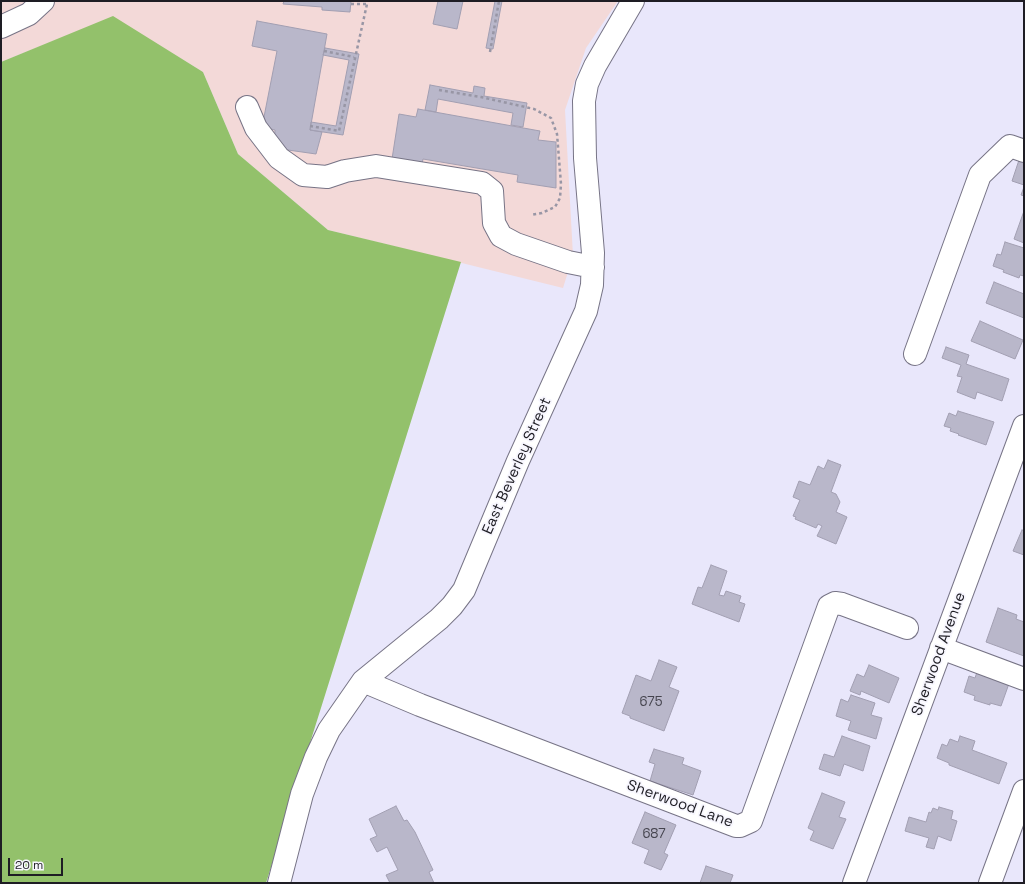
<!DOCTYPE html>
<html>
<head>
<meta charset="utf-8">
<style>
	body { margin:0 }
	#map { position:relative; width:1025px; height:884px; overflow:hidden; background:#e9e7fb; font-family:"Space Grotesk",sans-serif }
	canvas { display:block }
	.frame { position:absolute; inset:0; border:2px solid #1e1d24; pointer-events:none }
	.scale { position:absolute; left:8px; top:858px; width:55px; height:18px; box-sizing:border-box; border:2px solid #1e1d24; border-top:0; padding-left:5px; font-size:12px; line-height:14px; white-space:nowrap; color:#1e1d24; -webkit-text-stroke:3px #f7f6fe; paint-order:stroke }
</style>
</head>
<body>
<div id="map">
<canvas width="1025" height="884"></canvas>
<div class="frame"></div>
<div class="scale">20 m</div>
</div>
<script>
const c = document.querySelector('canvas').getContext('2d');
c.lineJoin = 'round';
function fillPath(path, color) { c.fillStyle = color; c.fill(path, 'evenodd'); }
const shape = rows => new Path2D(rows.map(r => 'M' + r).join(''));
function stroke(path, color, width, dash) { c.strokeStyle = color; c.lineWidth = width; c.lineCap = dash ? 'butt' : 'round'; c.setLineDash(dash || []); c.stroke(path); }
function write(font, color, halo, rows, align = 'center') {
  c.font = font + ' "Space Grotesk",sans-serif'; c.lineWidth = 3.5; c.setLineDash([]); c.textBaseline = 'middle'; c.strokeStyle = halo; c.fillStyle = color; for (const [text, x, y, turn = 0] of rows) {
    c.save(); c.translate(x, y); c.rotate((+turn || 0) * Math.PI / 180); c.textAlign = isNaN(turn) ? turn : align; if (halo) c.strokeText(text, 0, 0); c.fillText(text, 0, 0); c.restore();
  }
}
fillPath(shape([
	[1,1,618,1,586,48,565,110,573,256,563,288,328,230,238,154,203,72,113,17,1,62]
]), '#f3d9d8');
fillPath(shape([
	[113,16,203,72,238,154,328,230,461,262,266,883,1,883,1,62]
]), '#93c16b');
const building = shape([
	[284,1,351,1,350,12,322,10,322,7,283,4,284,1],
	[438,1,463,1,457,29,433,24,438,1],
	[495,1,502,1,493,49,486,48,495,1],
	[257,21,327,34,310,130,322,132,316,154,274,148,275,130,262,127,277,51,252,46,257,21],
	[325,48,359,54,343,135,310,130,311,122,336,126,349,60,323,55,325,48],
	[430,85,473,93,474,86,485,88,484,96,527,103,523,127,511,125,513,113,438,99,436,112,425,110,430,85],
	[418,109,540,131,538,140,556,142,556,188,517,182,518,175,423,159,422,164,392,159,399,114,416,117,418,109],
	[1019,160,1024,162,1024,185,1012,181,1019,160],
	[1024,187,1024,196,1021,195,1024,187],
	[1024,211,1024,243,1014,239,1024,211],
	[1005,242,1024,248,1024,276,1020,275,1019,278,1003,272,1004,270,993,266,997,254,1001,255,1005,242],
	[994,282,1024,294,1024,318,986,303,994,282],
	[980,321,1023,340,1015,359,971,341,980,321],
	[946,347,969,355,966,364,1009,379,1002,401,977,392,975,399,957,392,962,377,957,376,961,365,942,358,946,347],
	[958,411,994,422,986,445,958,435,959,434,950,431,951,428,944,426,949,413,956,416,958,411],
	[828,460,841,465,831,492,836,494,840,502,836,512,847,517,836,544,817,536,822,526,818,524,816,528,795,519,796,517,793,516,800,500,793,497,799,481,810,485,818,466,824,469,828,460],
	[1022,530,1024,531,1024,555,1013,551,1022,530],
	[711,565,727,571,719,595,724,596,726,591,741,596,739,602,745,604,739,622,692,604,698,587,702,588,711,565],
	[998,608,1017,615,1016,619,1024,622,1024,656,986,642,998,608],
	[659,660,677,667,669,687,679,691,664,731,630,718,630,716,622,713,636,675,651,681,659,660],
	[869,665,899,678,889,703,861,691,860,695,850,691,857,674,864,677,869,665],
	[977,672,1011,678,1001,706,990,703,990,705,974,700,975,696,964,692,969,676,975,678,977,672],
	[851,695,875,703,871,715,882,718,876,739,848,730,851,721,836,716,841,699,848,702,851,695],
	[842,736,870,746,863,771,844,764,840,776,819,769,824,754,834,757,842,736],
	[960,736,975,741,972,750,1007,763,999,784,949,765,949,763,937,758,942,744,947,746,950,739,958,742,960,736],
	[654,749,684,758,682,764,701,771,693,795,650,781,655,764,649,762,654,749],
	[822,793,845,802,839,817,846,819,833,849,810,840,814,831,808,828,822,793],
	[396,806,404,821,407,820,415,832,433,870,429,872,434,883,390,883,386,875,398,870,387,847,377,852,370,839,377,836,369,819,396,806],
	[939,807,953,811,951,819,957,821,951,841,938,836,934,849,926,847,929,838,905,831,909,817,926,822,929,812,931,813,933,808,938,810,939,807],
	[645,812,676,825,664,853,668,855,661,870,644,863,649,850,632,843,645,812],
	[706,866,733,875,730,883,700,883,706,866]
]);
fillPath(building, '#b9b7ca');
stroke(building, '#a29fb2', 1);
const minor = shape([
	[1,27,29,14,43,1],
	[247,107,256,128,279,158,303,175,327,177,345,171,376,166,482,183,492,191,494,223,501,236,516,244,568,262,593,267],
	[915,354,980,175,1010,146,1024,151],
	[941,648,1024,679],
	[363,681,420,705,736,826,740,826,751,821,829,606,835,603,842,604,907,628],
	[279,883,302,794,316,757,329,730,363,681,439,619,452,606,464,590,518,461,586,311,592,285,593,253,585,158,584,101,587,84,595,66,633,1],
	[854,883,1024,426],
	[990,883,1024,791]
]);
stroke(minor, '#777486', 24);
stroke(shape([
	[351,4,367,4,367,1],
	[324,51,354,57],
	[490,52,499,1],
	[439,90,481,97,534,109,551,118,557,134,561,184,560,198,555,207,542,213,531,215],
	[310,126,339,131,367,4]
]), '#9896a5', 2.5, [3, 3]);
stroke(minor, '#fff', 22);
write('13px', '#45444e', null, [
	["675",651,702],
	["687",654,834]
]);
write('15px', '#1e1d24', '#f7f6fe', [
	["East Beverley Street",517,466,-66],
	["Sherwood Avenue",939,654,-70],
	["Sherwood Lane",680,804,20]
]);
</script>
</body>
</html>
